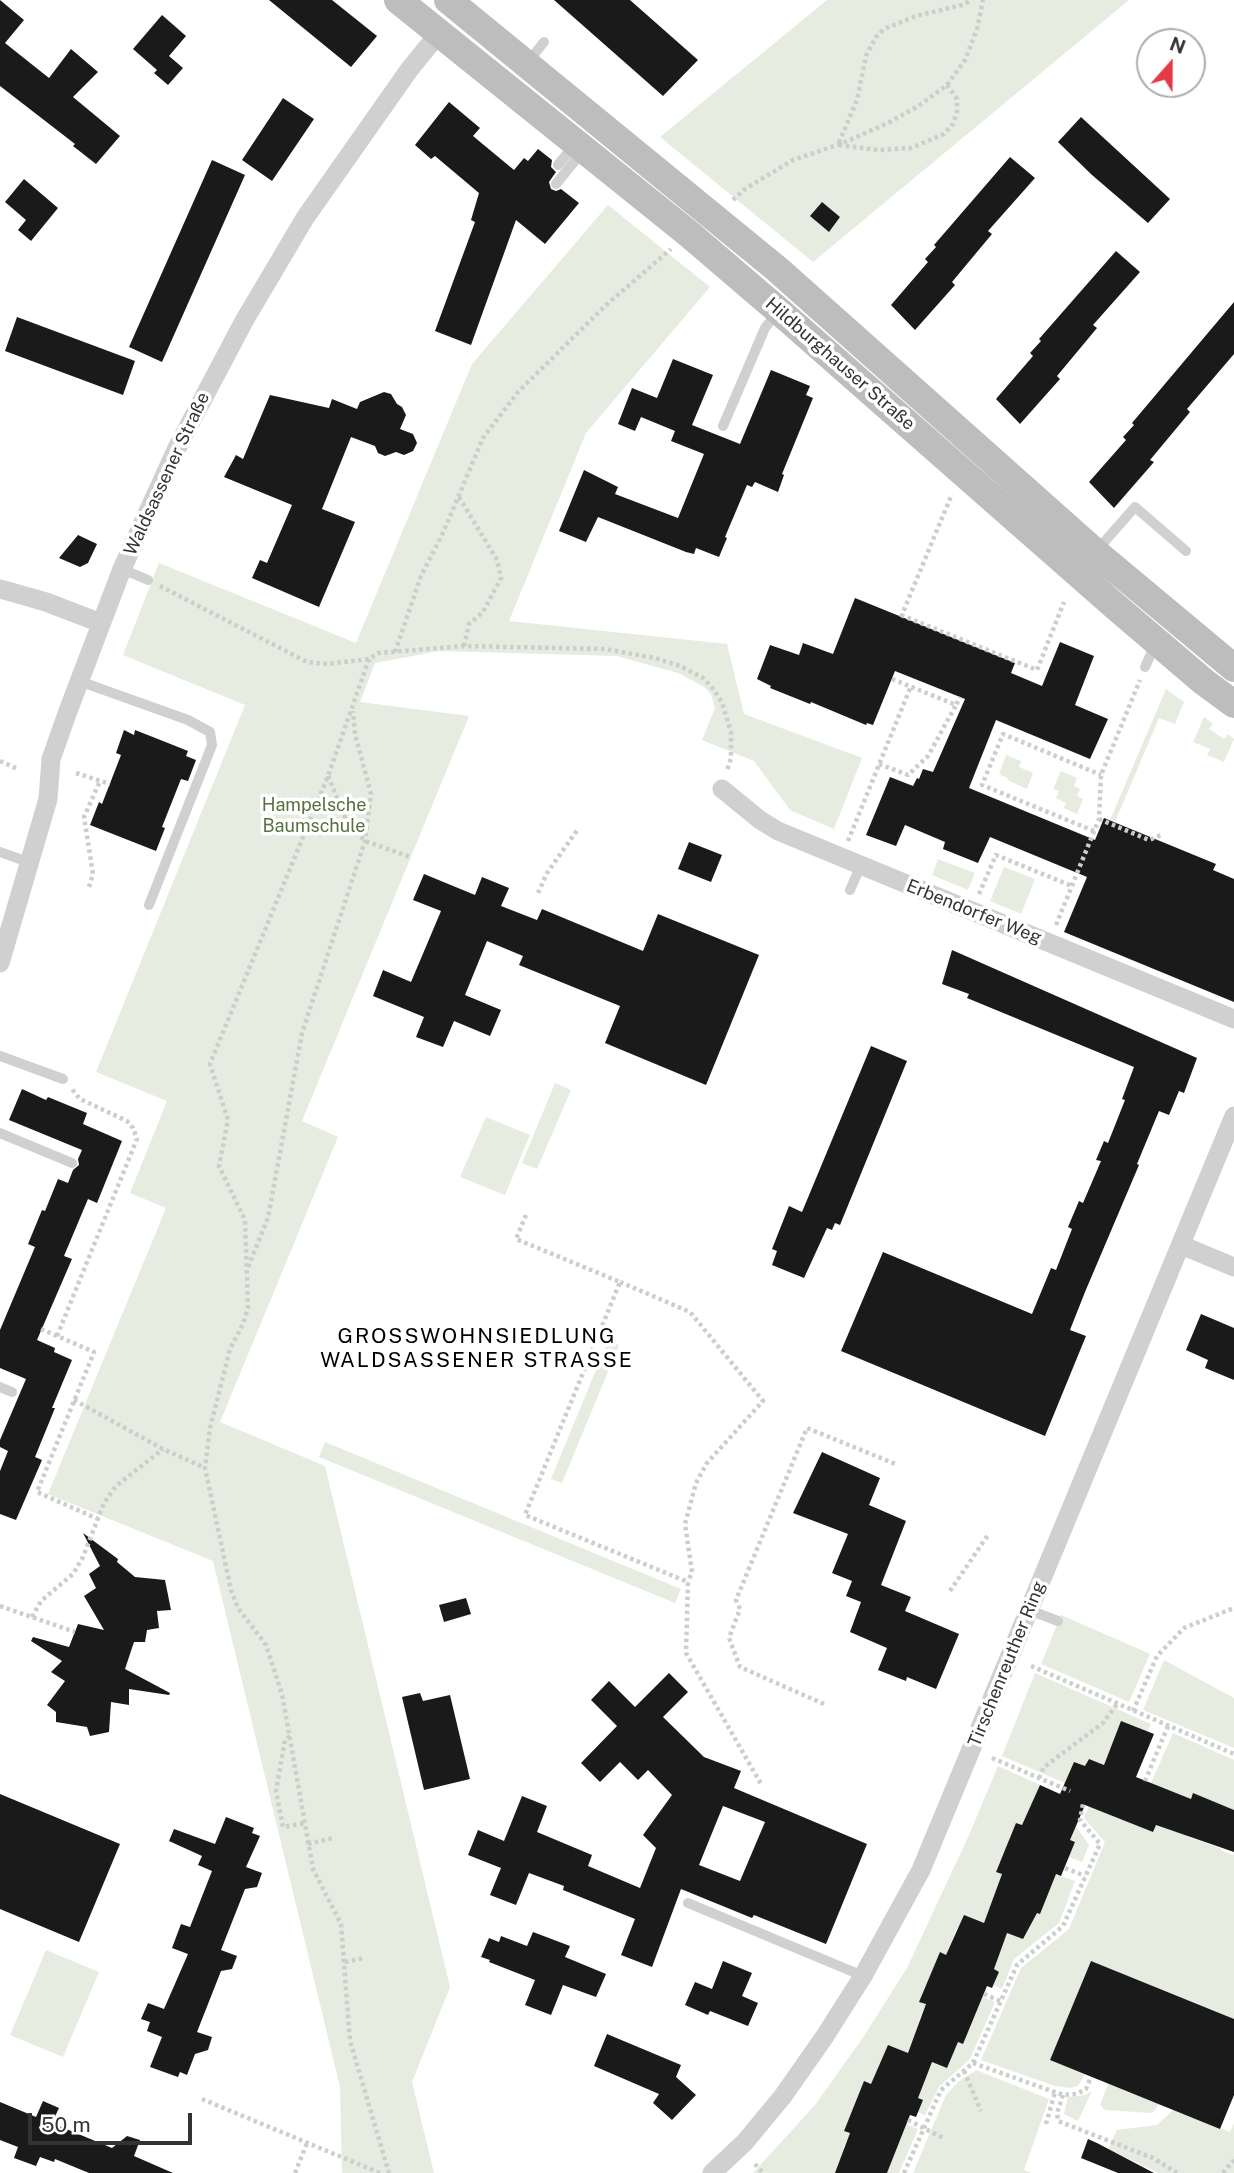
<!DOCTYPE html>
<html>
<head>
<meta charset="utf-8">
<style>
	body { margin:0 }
	#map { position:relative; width:1234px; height:2173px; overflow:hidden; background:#fff; font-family:"Public Sans",sans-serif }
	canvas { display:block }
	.north { position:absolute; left:1136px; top:28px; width:70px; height:70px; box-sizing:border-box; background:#fff; border:2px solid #adadad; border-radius:50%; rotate:21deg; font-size:19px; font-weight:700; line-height:28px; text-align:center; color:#333 }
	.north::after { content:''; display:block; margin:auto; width:24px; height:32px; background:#e63946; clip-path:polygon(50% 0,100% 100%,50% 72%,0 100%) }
	.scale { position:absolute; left:28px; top:2113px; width:164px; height:32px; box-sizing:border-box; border:4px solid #333; border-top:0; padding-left:9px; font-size:21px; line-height:24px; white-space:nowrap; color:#333; -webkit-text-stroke:5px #fff; paint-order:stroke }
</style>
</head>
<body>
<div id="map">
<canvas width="1234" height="2173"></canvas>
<div class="north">N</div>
<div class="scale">50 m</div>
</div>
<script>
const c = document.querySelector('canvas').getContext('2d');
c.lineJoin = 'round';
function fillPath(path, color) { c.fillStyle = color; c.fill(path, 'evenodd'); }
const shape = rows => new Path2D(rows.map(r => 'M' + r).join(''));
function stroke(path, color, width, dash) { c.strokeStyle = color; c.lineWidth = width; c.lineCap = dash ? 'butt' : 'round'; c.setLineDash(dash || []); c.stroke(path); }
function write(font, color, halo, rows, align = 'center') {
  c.font = font + ' "Public Sans",sans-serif'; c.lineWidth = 7; c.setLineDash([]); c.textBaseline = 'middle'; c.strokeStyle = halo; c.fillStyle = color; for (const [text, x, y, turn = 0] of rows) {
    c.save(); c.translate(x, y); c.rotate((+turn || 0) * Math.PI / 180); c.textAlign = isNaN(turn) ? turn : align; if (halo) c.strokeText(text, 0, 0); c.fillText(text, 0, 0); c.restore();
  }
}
fillPath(shape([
	[827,0,1129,0,813,262,660,137],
	[608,205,710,287,586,433,509,621,727,644,744,714,862,758,834,829,790,810,754,761,702,740,715,708,711,694,704,687,678,673,617,656,439,651,375,663,360,702,469,716,302,1121,338,1137,220,1422,325,1466,450,1987,412,2082,434,2173,342,2173,340,2087,213,1561,48,1494,166,1208,130,1193,167,1101,96,1072,245,705,123,655,159,563,356,643,472,364],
	[1166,689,1184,702,1175,724,1159,718,1115,822,1110,820],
	[1204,717,1213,724,1209,729,1224,739,1228,734,1234,739,1224,762,1207,755,1210,749,1193,742],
	[1006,755,1021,761,1019,767,1033,773,1027,789,1007,780,1008,778,999,774],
	[1061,771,1077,778,1074,786,1080,789,1077,796,1083,799,1077,814,1064,808,1066,803,1056,798,1059,791,1053,789],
	[938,859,975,873,968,890,932,875],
	[1004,867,1035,879,1021,914,990,901],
	[555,1083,571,1090,537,1169,522,1163],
	[486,1117,530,1135,505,1195,460,1177],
	[608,1341,619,1345,562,1483,551,1479],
	[325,1442,681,1589,675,1603,319,1457],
	[1061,1615,1150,1654,1129,1702,1041,1664],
	[1164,1660,1234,1698,1234,1748,1143,1710],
	[1035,1673,1151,1724,1147,1732,1121,1722,1104,1765,1089,1759,1085,1766,1074,1762,1067,1778,1072,1786,1002,1756],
	[1173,1733,1234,1760,1234,1810,1193,1794,1191,1799,1151,1783],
	[998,1766,1040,1785,1022,1825,1016,1823,1009,1839,1014,1859,1003,1854,996,1871,1002,1874,984,1923,957,1928,946,1955,938,1989,926,1985,920,2001,926,2004,919,2020,927,2024,908,2053,888,2045,871,2084,864,2081,857,2098,861,2118,851,2114,844,2130,850,2133,843,2149,851,2152,835,2173,753,2173,815,2105,864,2036,907,1968,969,1835],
	[1092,1798,1153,1832,1156,1825,1173,1831,1176,1824,1189,1837,1222,1849,1222,1851,1233,1855,1234,1853,1234,2019,1091,1961,1050,2060,1085,2074,1078,2086,1070,2088,1055,2086,981,2060,1021,1968,1069,1929,1105,1842,1084,1818],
	[1071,1819,1089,1845,1082,1862,1069,1857,1075,1842,1070,1840,1074,1831],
	[1052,1873,1075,1881,1059,1923,1014,1959,1002,1989,994,1985,999,1972,994,1969,997,1961,992,1958,1003,1931,1023,1939],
	[46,1950,99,1972,63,2057,10,2035],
	[983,1997,995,2002,970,2059,939,2087,925,2115,918,2112,918,2098,927,2060,947,2068,958,2042,963,2043],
	[976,2070,1049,2099,1024,2170,1031,2173,913,2173,946,2095,958,2082],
	[1108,2084,1159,2104,1152,2113,1105,2110,1100,2105],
	[1092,2091,1078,2121,1064,2114,1068,2097,1085,2095],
	[1173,2110,1230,2132,1234,2123,1234,2173,1158,2173,1108,2149,1117,2130,1157,2125],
	[907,2124,918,2129,899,2173,887,2173]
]), '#e6ecdf');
fillPath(shape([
	[0,0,24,20,5,43,49,78,71,49,98,72,73,97,120,136,96,164,73,146,75,144,0,86],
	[269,0,332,0,377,36,351,67],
	[554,0,630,0,698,60,663,96],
	[162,15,186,36,169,56,183,68,168,85,154,73,157,70,133,49],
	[283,98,314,119,272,181,242,160],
	[449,102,480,128,473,136,514,170,524,158,528,161,538,149,552,160,551,167,556,172,549,182,551,189,556,191,561,189,579,203,545,244,516,220,471,345,435,331,475,222,471,220,479,193,435,156,431,159,415,145],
	[1081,117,1170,199,1148,223,1092,175,1058,142],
	[1010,157,1035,178,988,231,992,234,952,282,955,285,915,330,891,305,928,262,925,259,936,247,934,245],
	[212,160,245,175,162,362,129,347],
	[24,179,58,208,31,241,18,230,26,220,5,202],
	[822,202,840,217,829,232,810,216],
	[1116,251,1140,272,1093,325,1097,328,1057,376,1060,379,1020,424,996,399,1033,356,1030,353,1041,341,1039,339],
	[1234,302,1234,354,1187,409,1190,412,1150,460,1154,462,1114,508,1089,482,1126,440,1123,437,1134,425,1132,423],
	[17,317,135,361,123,395,5,351],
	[673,359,713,375,692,425,740,444,771,370,810,386,806,395,813,398,782,474,784,475,778,492,755,482,752,487,747,485,725,537,727,538,719,557,696,548,694,554,686,552,598,517,586,542,559,531,584,470,618,487,615,494,678,518,704,454,671,441,675,431,641,417,635,431,618,424,632,388,657,398],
	[384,392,391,394,397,404,402,407,406,415,400,429,413,434,417,443,413,451,404,455,396,452,385,456,378,453,375,446,351,437,322,509,355,522,319,607,252,578,260,560,267,563,292,505,224,477,236,455,243,459,270,395,329,408,332,399,357,409,360,402],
	[78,535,97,544,88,563,80,567,59,558],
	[855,598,1015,663,1011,673,1042,686,1060,642,1094,656,1075,705,1108,719,1090,759,996,720,969,788,1095,840,1104,818,1216,864,1213,870,1234,879,1234,1002,1064,932,1087,877,990,837,978,863,943,849,945,842,905,825,896,846,866,835,890,777,913,786,917,778,919,779,923,769,933,772,965,699,895,671,873,725,867,723,866,725,811,702,810,704,770,688,771,686,757,679,770,645,799,655,803,643,833,654],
	[124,730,134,735,135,730,163,741,188,751,186,756,196,760,188,781,181,779,162,827,165,828,156,851,90,825,99,802,102,804,121,755,116,753],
	[689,842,722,855,711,882,678,869],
	[424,874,475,895,482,877,509,888,501,906,537,920,542,909,643,951,658,914,759,955,706,1085,605,1043,620,1006,519,965,523,956,487,941,465,995,501,1010,490,1036,454,1021,443,1047,416,1037,424,1017,373,996,383,970,411,982,441,911,413,900],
	[952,950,1197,1058,1184,1093,1179,1091,1169,1115,1159,1111,1137,1164,1139,1165,1085,1292,1070,1330,1086,1336,1045,1436,841,1351,883,1252,1032,1314,1051,1268,1056,1270,1072,1229,1068,1227,1079,1201,1083,1203,1101,1161,1096,1160,1104,1141,1108,1143,1125,1100,1122,1099,1134,1067,967,998,969,994,942,984],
	[871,1046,907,1061,840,1225,835,1223,832,1230,827,1228,804,1278,772,1265,777,1251,772,1249,789,1206,802,1212],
	[22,1089,46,1100,48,1097,87,1113,83,1124,122,1141,97,1203,88,1199,64,1256,72,1259,37,1340,55,1348,54,1352,72,1360,52,1408,55,1408,35,1457,42,1460,16,1520,0,1514,0,1471,8,1451,0,1447,0,1440,26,1379,0,1368,0,1330,35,1247,28,1244,42,1210,45,1211,58,1179,68,1183,73,1170,79,1165,78,1159,82,1150,9,1120],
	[1201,1314,1234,1328,1234,1380,1205,1368,1208,1360,1186,1350],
	[822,1452,880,1478,869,1505,906,1521,881,1585,911,1597,905,1611,959,1634,936,1689,907,1677,906,1681,878,1670,887,1648,850,1632,861,1602,846,1596,852,1581,832,1573,848,1534,793,1513],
	[83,1533,118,1559,117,1562,135,1577,165,1580,171,1610,157,1611,159,1628,147,1630,145,1642,134,1642,125,1669,170,1693,169,1695,129,1689,129,1705,111,1702,109,1732,90,1736,87,1727,56,1722,56,1712,47,1705,65,1681,51,1672,62,1661,31,1641,33,1637,69,1647,78,1624,104,1630,84,1596,96,1588,89,1574,100,1566],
	[466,1598,471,1614,444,1622,439,1605],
	[669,1673,688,1692,663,1717,704,1757,741,1771,734,1788,867,1844,826,1944,754,1915,752,1918,681,1889,652,1967,621,1955,635,1919,563,1890,564,1886,529,1873,516,1905,490,1895,501,1868,468,1855,478,1830,504,1841,522,1796,547,1806,537,1832,592,1855,588,1866,640,1888,656,1848,643,1835,672,1795,648,1770,638,1780,620,1762,600,1782,581,1763,617,1726,591,1700,609,1681,635,1707],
	[723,1806,765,1822,740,1881,699,1865],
	[420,1693,423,1701,450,1695,470,1779,424,1790,402,1697],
	[1121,1721,1154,1734,1136,1777,1191,1799,1193,1793,1234,1810,1234,1852,1156,1825,1153,1832,1085,1805,1070,1840,1075,1842,1061,1876,1056,1874,1040,1914,1037,1913,1023,1939,1007,1933,994,1969,999,1972,992,1988,987,1986,963,2044,958,2042,947,2068,932,2062,918,2098,923,2100,916,2117,910,2115,887,2173,835,2173,850,2133,844,2131,864,2081,871,2084,888,2045,908,2053,926,2004,919,2002,940,1952,946,1955,964,1915,984,1923,1002,1874,996,1872,1016,1823,1022,1825,1040,1785,1060,1794,1074,1762,1085,1766,1089,1759,1104,1765],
	[0,1794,120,1844,79,1942,0,1909],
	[226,1817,254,1828,252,1833,260,1836,246,1867,262,1873,257,1887,245,1889,221,1950,237,1956,232,1969,221,1971,197,2032,212,2037,208,2050,195,2054,187,2075,180,2072,178,2077,150,2067,162,2037,147,2031,150,2022,141,2019,148,2003,164,2009,188,1954,172,1948,181,1924,190,1927,212,1871,198,1865,202,1856,169,1841,174,1829,215,1844],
	[533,1932,570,1946,565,1957,606,1974,596,1997,563,1985,551,2015,525,2005,535,1980,489,1962,490,1960,481,1957,489,1938,499,1942,501,1936,527,1946],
	[723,1961,752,1973,742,1996,758,2003,748,2026,710,2011,708,2015,685,2005,695,1982,712,1989],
	[1091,1961,1234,2019,1234,2095,1220,2129,1050,2060],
	[607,2034,681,2065,676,2077,696,2095,672,2120,653,2103,659,2094,594,2066],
	[43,2101,59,2108,52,2123,112,2148,127,2136,140,2140,134,2156,173,2173,89,2173,55,2159,54,2162,40,2157,36,2166,14,2158,18,2147,0,2140,0,2102,36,2117],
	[1088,2139,1097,2143,1154,2173,1118,2173,1081,2158]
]), '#1a1a1a');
stroke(shape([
	[947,85,957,99,957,111,953,124,944,134,911,148,879,150,838,145,857,100,866,56,876,37,884,29,916,16,962,5,972,0],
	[733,200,745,189,793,160,843,143,888,123,920,105,947,85,965,60,977,29,983,0],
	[459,497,497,560,501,578,483,612,469,624,464,646],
	[160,586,307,662,327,664,369,659,378,653,464,646,605,649,655,658,680,666,703,678,714,690,722,703,731,732,731,758,727,771],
	[901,615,1037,670,1064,602],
	[901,617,952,494],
	[395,652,421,576,443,533,483,438,518,392,605,306,671,249],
	[369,659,328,776,210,1064,228,1120,219,1166,245,1220,248,1308,243,1324,230,1349,210,1428,205,1468,231,1590,238,1608,266,1645,282,1694,313,1869,341,1924,350,2041,389,2173],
	[892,679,956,705,960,697],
	[0,761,18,769],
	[879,764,908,775,928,756,956,705],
	[76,773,110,784],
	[328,776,347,822,365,841,410,857],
	[1099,819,1149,840,1161,835],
	[1094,831,982,785,1003,734,1101,775],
	[848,841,911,686],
	[89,887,93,874,84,817,100,781],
	[538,893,547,873,578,829],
	[979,894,996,855,1072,886],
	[1056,925,1099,819,1101,775,1140,680],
	[526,1215,516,1239,620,1282,525,1515,688,1582,686,1653,761,1784],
	[248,1267,268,1218,302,1033,365,841,371,794,355,734,353,711],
	[620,1282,690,1312,763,1401,707,1463,696,1483,685,1524,692,1572,688,1582],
	[41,1329,94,1352,37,1492,98,1519],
	[57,1336,137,1139,133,1128,127,1121,80,1099,71,1088],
	[74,1400,163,1449,205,1468],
	[950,1591,988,1535],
	[0,1606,75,1632],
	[32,1617,41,1601,73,1574,83,1557,104,1503,116,1486,163,1449],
	[1031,1666,1234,1754],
	[824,1704,740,1667,729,1638,740,1609,736,1600,807,1428,898,1465],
	[1133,1711,1157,1656,1184,1628,1234,1608],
	[290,1736,285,1740,276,1791,283,1827,305,1823],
	[992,1758,1070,1791],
	[1039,1778,1044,1767,1103,1723,1117,1704],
	[1145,1781,1168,1726],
	[308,1844,333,1838],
	[1065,1868,1085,1876],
	[345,1962,364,1958],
	[984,1994,1000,2001],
	[973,2063,1063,2095,1076,2094,1086,2089,1091,2077],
	[964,2071,981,2111],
	[1063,2095,1057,2113,1058,2121,1153,2158,1177,2173],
	[202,2099,380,2173],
	[908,2120,945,2139],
	[1046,2124,1055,2092],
	[755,2164,763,2173],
	[295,2173,307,2143],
	[904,2173,941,2090,973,2063,1017,1965,1063,1926,1100,1844,1080,1820,1083,1804],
	[1223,2173,1234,2160]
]), '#cdcdcd', 4.5, [3.5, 3.5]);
stroke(shape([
	[528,62,544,42],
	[558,165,575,144],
	[556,184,582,152],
	[723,426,765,328,776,314],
	[1098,549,1135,507,1186,551],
	[122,569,148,580],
	[1145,667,1155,645],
	[79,681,188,720,210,732,212,745,149,905],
	[0,852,28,862],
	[850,890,861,865],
	[0,1056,63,1079],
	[0,1133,72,1163],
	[0,1387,12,1392],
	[1029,1610,1058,1621],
	[688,1903,863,1976]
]), '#d0d0d0', 10);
stroke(shape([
	[0,589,46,602,101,623],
	[722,789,760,820,778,831,1234,1019],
	[0,963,48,799,51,759,68,711,122,569,177,448,244,321,305,218,409,70,439,33],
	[1181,1245,1234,1267],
	[712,2173,745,2142,783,2096,825,2036,863,1976,921,1870,1234,1116]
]), '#d0d0d0', 19);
stroke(shape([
	[398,0,689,234,779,311,1116,607,1204,682,1234,704],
	[448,0,777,269,1095,552,1234,668]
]), '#bdbdbd', 28);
write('18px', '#333', '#fff', [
	["Hildburghauser Straße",840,364,41],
	["Waldsassener Straße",167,474,-65],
	["Erbendorfer Weg",974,912,22],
	["Tirschenreuther Ring",1007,1664,-68]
]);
write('18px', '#56703f', '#fff', [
	["Hampelsche",314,805],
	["Baumschule",314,826]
]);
c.letterSpacing = '2px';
write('21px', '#000', '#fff', [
	["GROSSWOHNSIEDLUNG",477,1337],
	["WALDSASSENER STRASSE",477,1361]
]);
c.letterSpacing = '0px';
</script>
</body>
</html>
